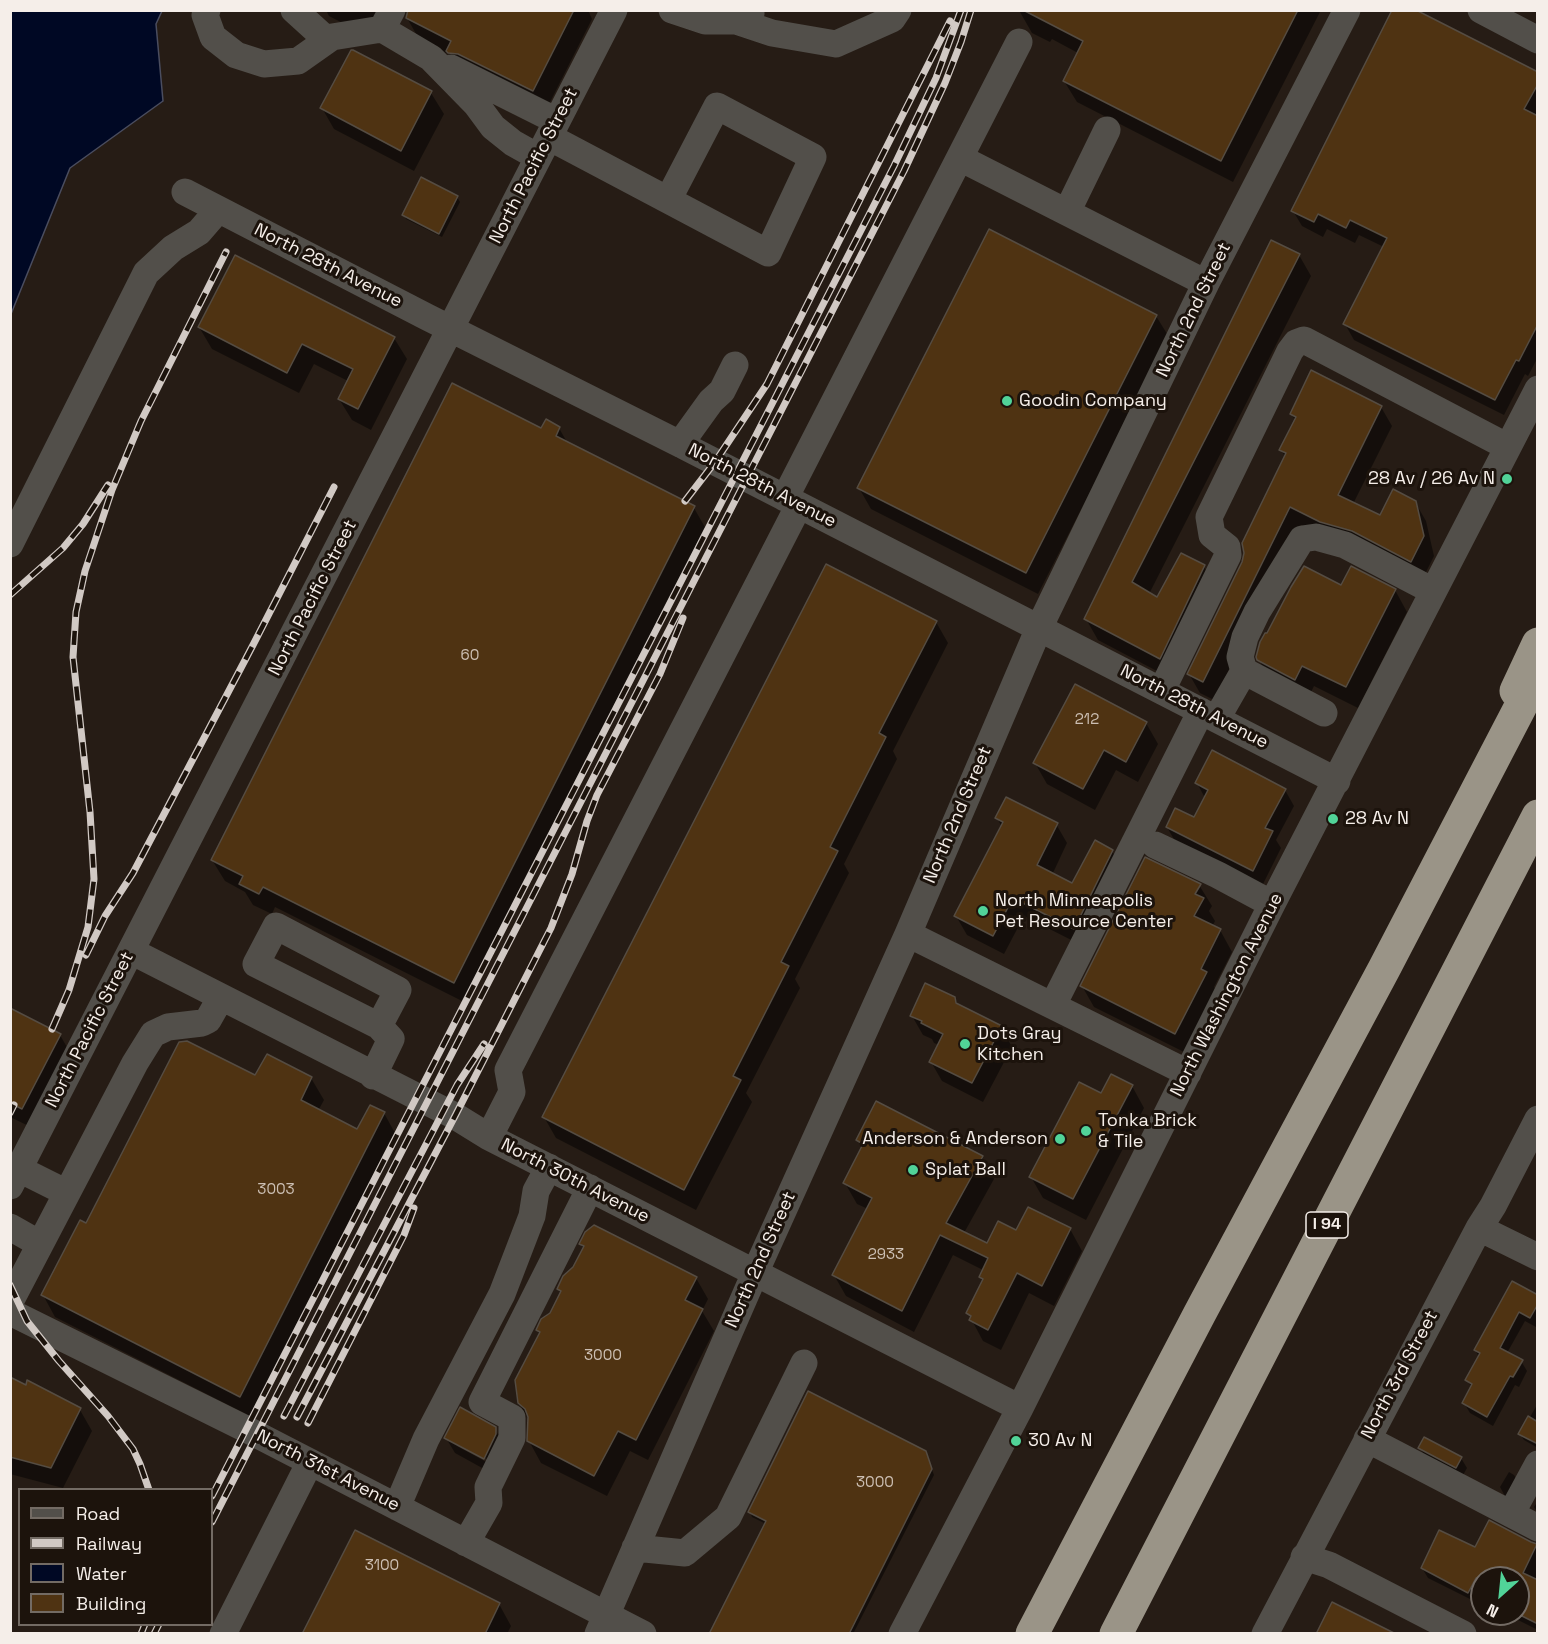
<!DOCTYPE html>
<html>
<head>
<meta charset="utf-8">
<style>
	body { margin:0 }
	#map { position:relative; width:1548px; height:1644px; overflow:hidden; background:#261c15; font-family:"Space Grotesk",sans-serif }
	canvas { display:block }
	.frame { position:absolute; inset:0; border:12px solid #f5eee9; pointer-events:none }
	.legend { position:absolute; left:18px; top:1488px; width:195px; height:138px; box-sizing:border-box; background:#1c130c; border:2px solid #736b64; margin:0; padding:8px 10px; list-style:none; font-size:18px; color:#f5eee9 }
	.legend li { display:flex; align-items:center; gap:12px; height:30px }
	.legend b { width:30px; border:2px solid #736b64 }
	.north { position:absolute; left:1470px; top:1566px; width:60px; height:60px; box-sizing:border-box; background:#1c130c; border:2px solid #736b64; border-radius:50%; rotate:207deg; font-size:16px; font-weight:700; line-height:24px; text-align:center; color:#f5eee9 }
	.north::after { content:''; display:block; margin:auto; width:21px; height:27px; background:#51d398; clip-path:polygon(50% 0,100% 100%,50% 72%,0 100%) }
</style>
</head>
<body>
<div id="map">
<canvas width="1548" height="1644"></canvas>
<div class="frame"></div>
<ul class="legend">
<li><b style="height:8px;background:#524f4a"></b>Road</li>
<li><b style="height:8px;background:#d1c9c4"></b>Railway</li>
<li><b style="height:16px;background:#000824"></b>Water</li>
<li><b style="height:16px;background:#4f3312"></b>Building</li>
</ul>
<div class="north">N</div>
</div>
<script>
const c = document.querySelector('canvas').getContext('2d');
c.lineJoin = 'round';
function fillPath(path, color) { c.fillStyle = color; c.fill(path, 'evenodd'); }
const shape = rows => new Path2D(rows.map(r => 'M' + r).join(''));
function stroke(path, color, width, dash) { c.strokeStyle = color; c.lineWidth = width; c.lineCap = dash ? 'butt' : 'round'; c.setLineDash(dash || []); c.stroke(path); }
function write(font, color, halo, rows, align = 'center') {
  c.font = font + ' "Space Grotesk",sans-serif'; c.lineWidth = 6; c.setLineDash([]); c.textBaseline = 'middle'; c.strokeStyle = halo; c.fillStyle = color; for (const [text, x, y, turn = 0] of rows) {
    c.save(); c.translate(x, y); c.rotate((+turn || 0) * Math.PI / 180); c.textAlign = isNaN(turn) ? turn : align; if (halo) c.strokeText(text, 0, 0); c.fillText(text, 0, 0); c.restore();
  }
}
const water = shape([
	[11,10,162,11,156,24,163,101,70,168,11,314,11,10]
]);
fillPath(water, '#000824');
stroke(water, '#4a4d5f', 1.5);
fillPath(shape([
	[326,10,388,10,362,33,329,16],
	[409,10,588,10,592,19,545,112,450,55,419,39,407,18],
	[1021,10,1321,10,1233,182,1077,102,1064,81,1078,53,1052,39,1050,42,1032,33,1020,12],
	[352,51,431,93,444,114,414,171,334,129,322,108],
	[1538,74,1538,357,1528,376,1525,374,1504,415,1354,340,1345,324,1384,247,1359,235,1355,243,1327,229,1323,237,1302,226,1293,211],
	[457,197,460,202,442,237,406,219,404,215],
	[1299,255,1311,276,1149,594,1158,600,1181,555,1204,567,1216,587,1172,679,1098,640,1086,619],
	[1156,316,1169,337,1038,594,871,509,859,488],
	[199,327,394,338,407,359,371,430,352,420,339,399,348,381,314,364,299,393,212,349],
	[1381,407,1392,426,1353,504,1381,517,1415,502,1426,521,1434,556,1422,580,1333,541,1301,525,1214,700,1200,693,1189,674,1244,562,1286,458,1281,450,1296,421,1291,414],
	[559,428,568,444,694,508,706,529,466,1003,275,907,272,914,253,905,245,892,225,881,212,860],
	[1342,587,1395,590,1407,612,1358,708,1314,686,1307,700,1271,681,1259,660],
	[936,622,948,643,893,751,897,759,844,864,849,873,795,979,800,988,746,1093,752,1102,696,1210,556,1138,544,1117],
	[1146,723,1158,744,1138,782,1116,770,1095,810,1047,784,1035,763],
	[1197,783,1285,790,1294,806,1276,840,1281,848,1262,886,1176,843,1167,827,1195,819,1205,798],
	[997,818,1056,824,1067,843,1052,875,1073,885,1112,851,1123,870,1085,947,1024,916,1004,954,967,935,956,916,1002,827],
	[1199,885,1212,906,1209,911,1215,921,1212,927,1220,930,1232,952,1214,987,1218,994,1188,1054,1094,1007,1082,986],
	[954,998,958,1005,1001,1027,1012,1047,983,1102,942,1081,931,1062,939,1045,934,1043,932,1039,923,1035,912,1016],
	[10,1010,60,1035,72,1056,35,1129,10,1117],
	[268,1056,311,1078,324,1100,318,1111,358,1132,384,1113,396,1135,252,1417,55,1317,43,1295,87,1225,255,1077],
	[1132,1086,1144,1108,1086,1220,1043,1198,1031,1177,1102,1095],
	[858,1140,982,1157,994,1179,964,1233,988,1245,1017,1232,1070,1229,1082,1251,1054,1306,1029,1293,1001,1350,983,1341,968,1313,983,1282,980,1277,983,1270,953,1255,914,1332,846,1296,834,1275,868,1209,857,1204,845,1183,862,1149],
	[581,1244,696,1278,708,1299,702,1311,714,1331,648,1460,630,1451,607,1496,541,1463,529,1441,529,1420,519,1403,540,1335,537,1330,551,1314,561,1294,558,1289,575,1268,584,1249],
	[1512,1283,1538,1296,1538,1324,1536,1327,1525,1321,1507,1353,1521,1361,1527,1371,1519,1387,1515,1385,1493,1426,1470,1413,1464,1403,1472,1388,1467,1380,1479,1357,1475,1350],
	[10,1379,80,1410,92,1431,63,1488,10,1474],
	[1537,1405,1538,1448,1524,1440,1520,1434],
	[495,1429,504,1445,493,1474,455,1453,446,1438],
	[457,1443,491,1461,490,1464,457,1446],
	[1420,1448,1461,1458,1467,1468,1462,1477,1426,1458],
	[927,1457,934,1475,853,1634,711,1634,766,1524,752,1517,750,1512],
	[1509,1472,1514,1475,1520,1485,1506,1498,1500,1487],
	[1538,1501,1538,1513,1534,1507],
	[1530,1543,1538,1545,1538,1630,1510,1616,1509,1618,1500,1614,1518,1614,1518,1578,1482,1578,1482,1605,1428,1578,1422,1568,1475,1549],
	[499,1604,511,1626,507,1634,304,1634]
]), '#0007');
const building = shape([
	[408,10,574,10,533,91,458,54,448,53,446,51,451,41,406,18,408,10],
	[1023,10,1298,10,1221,161,1063,81,1083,41,1023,10],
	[1392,10,1416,10,1538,72,1538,84,1524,109,1538,116,1538,324,1519,361,1516,360,1495,400,1343,324,1387,238,1350,220,1346,228,1318,214,1314,222,1291,211,1392,10],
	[351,50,353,50,432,91,401,151,320,108,351,50],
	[421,177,458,196,439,234,402,215,421,177],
	[989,229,1157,315,1026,573,857,488,989,229],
	[1271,240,1300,254,1132,582,1157,597,1181,553,1205,565,1160,659,1084,619,1271,240],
	[235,255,395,337,358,409,338,399,353,369,302,344,287,373,198,327,235,255],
	[1311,370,1382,406,1338,495,1380,515,1393,489,1416,501,1424,536,1411,562,1352,531,1320,522,1290,507,1203,682,1187,674,1242,562,1244,553,1242,543,1286,453,1279,450,1296,417,1290,414,1311,370],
	[452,383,541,428,546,419,560,427,556,436,695,506,454,983,263,887,259,894,239,884,243,876,211,860,452,383],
	[826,564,937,621,879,733,886,737,830,847,838,851,781,962,789,966,733,1076,741,1080,684,1190,542,1117,826,564],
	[1304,566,1341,585,1351,566,1396,589,1346,687,1302,666,1295,680,1257,660,1256,657,1260,642,1265,633,1267,633,1291,587,1304,566],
	[1075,684,1147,722,1126,762,1104,750,1083,789,1033,763,1075,684],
	[1212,750,1286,789,1265,828,1273,831,1253,871,1166,827,1175,808,1194,817,1208,790,1195,783,1212,750],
	[1006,797,1058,823,1037,865,1072,883,1095,840,1113,850,1074,929,1013,898,993,936,954,916,1003,822,995,818,1006,797],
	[1145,857,1201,884,1195,894,1204,898,1194,916,1221,929,1201,969,1207,972,1175,1034,1080,986,1145,857],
	[925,983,955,997,956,1003,1002,1026,972,1083,929,1062,943,1034,921,1023,922,1021,910,1016,925,983],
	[10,1008,61,1034,22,1109,10,1103,10,1008],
	[187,1041,255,1075,267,1054,312,1077,301,1100,357,1129,370,1105,385,1112,240,1397,41,1295,80,1220,86,1223,179,1042,187,1041],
	[1111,1074,1133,1085,1073,1199,1029,1177,1079,1082,1101,1093,1111,1074],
	[876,1101,983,1156,946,1223,987,1243,998,1221,1016,1230,1028,1207,1071,1228,1042,1286,1017,1273,988,1330,969,1320,971,1316,966,1313,983,1279,979,1277,988,1258,940,1235,902,1311,832,1275,872,1198,843,1183,863,1144,856,1140,876,1101],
	[594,1225,697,1277,685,1300,703,1309,636,1440,618,1431,594,1476,527,1441,528,1417,525,1409,518,1403,515,1380,540,1332,536,1330,541,1319,550,1313,561,1291,557,1289,563,1276,573,1267,584,1246,579,1244,585,1232,594,1225],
	[1512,1281,1538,1295,1538,1304,1530,1318,1519,1312,1500,1348,1523,1360,1513,1377,1510,1376,1487,1417,1462,1403,1472,1384,1465,1380,1480,1353,1474,1350,1512,1281],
	[10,1377,26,1385,27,1380,81,1408,51,1468,10,1457,10,1377],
	[808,1391,926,1451,932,1469,849,1634,709,1634,766,1521,748,1512,808,1391],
	[460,1407,496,1427,496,1434,484,1459,444,1438,460,1407],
	[1528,1416,1538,1422,1538,1444,1518,1434,1528,1416],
	[1424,1437,1462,1457,1456,1468,1418,1448,1424,1437],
	[1489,1520,1531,1542,1537,1544,1523,1573,1538,1580,1538,1624,1518,1614,1518,1578,1476,1578,1468,1593,1421,1568,1439,1530,1475,1547,1489,1520],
	[355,1530,500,1603,485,1634,302,1634,355,1530],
	[1332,1602,1396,1634,1316,1634,1332,1602]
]);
fillPath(building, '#4f3312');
stroke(building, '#554c42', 1.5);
stroke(shape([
	[207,10,205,15,213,37,236,55,264,64,298,61,332,37,382,29],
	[294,10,327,40],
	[392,10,382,29,431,58,476,104,493,127,513,143,538,157],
	[672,10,705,21,736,21,751,13],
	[1481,10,1538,40],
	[736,21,772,33,836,44,892,19,898,10],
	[451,68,557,121],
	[549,137,668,200,768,253,813,157,717,106,668,200],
	[960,158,1206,283],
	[185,192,427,317,680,444,1337,781],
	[1067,212,1107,130],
	[680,444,711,401,722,391,735,365],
	[785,498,1019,42],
	[10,544,146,273,173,248,199,232,218,210],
	[1244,671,1240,657,1245,637,1257,612,1302,539,1316,537,1345,545,1433,591],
	[1162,690,1228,555,1227,547,1212,535,1209,517,1290,351,1296,343,1304,340,1508,447],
	[1217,718,1244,671,1324,713],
	[1155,845,1218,875,1272,904],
	[908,934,1188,1073],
	[131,951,455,1116,489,1137,1020,1408],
	[1053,1005,1201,711],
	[373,1076,391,1039,379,1026,256,964,276,926,398,990,379,1026],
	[489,1137,512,1092,508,1070,799,505],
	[19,1169,67,1193],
	[10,1186,614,10],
	[10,1227,40,1244],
	[1479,1228,1538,1257],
	[10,1302,135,1063,153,1034,168,1027,202,1023,208,1020,221,997],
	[10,1312,246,1429,643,1634],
	[1367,1439,1538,1528],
	[397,1507,426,1439,502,1294,532,1216,536,1191,549,1167],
	[1511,1514,1538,1464],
	[466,1543,489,1503,488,1487,512,1438,512,1418,482,1402,590,1188],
	[635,1548,685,1553,728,1517,804,1363],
	[1304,1557,1329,1565,1463,1634],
	[223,1634,310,1462],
	[598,1634,755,1273,908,934,1039,628,1206,283,1347,10],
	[902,1634,1020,1408,1272,904,1538,389],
	[1265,1634,1479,1228,1493,1206,1538,1119]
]), '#524f4a', 27);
stroke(shape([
	[1516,691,1538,644],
	[1032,1634,1200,1313,1384,969,1538,673],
	[1116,1634,1538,816]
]), '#9a9487', 33);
const rail = shape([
	[685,501,715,462,767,384,950,21],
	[10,595,63,548,83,524,108,485],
	[86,955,105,916,133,873,253,645,334,487],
	[52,1029,69,990,88,927,94,879,90,812,73,657,76,612,85,571,112,490,141,421,226,252],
	[10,1113,14,1105],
	[10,1285,27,1321,59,1361,108,1416,133,1449,140,1464,149,1490],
	[284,1416,457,1085,484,1044],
	[297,1417,455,1116,551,928,572,874,587,821,597,795,660,674,683,618],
	[308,1423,404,1235,414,1208],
	[212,1496,894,166,936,78,961,10],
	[212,1522,904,171,945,83,961,42,971,10],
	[141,1634,145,1624],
	[154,1634,159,1624]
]);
stroke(rail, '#d1c9c4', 7);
stroke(rail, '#1c130c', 4.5, [14]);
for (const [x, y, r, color] of [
	[1007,401,6,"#51d398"],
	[1507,479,6,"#51d398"],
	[1333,819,6,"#51d398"],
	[983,911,6,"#51d398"],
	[965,1044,6,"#51d398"],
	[1086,1131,6,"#51d398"],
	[1060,1139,6,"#51d398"],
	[913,1170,6,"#51d398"],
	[1016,1441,6,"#51d398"]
]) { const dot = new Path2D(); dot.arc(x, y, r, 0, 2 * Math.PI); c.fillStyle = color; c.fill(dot); stroke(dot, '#1c130c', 2); }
write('15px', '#ccbfb3', null, [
	["60",470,656],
	["212",1087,720],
	["3003",276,1190],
	["2933",886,1255],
	["3000",603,1356],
	["3000",875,1483],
	["3100",382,1566]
]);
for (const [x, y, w] of [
	[1327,1225,42]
]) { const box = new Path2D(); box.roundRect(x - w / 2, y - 13, w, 26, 4.5); c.fillStyle = '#1c130c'; c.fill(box); stroke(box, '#f5eee9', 1.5); }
write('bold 16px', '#f5eee9', null, [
	["I 94",1327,1225]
]);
write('18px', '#f5eee9', '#1c130c', [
	["North Pacific Street",534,166,-63],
	["North 28th Avenue",328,266,27],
	["North 2nd Street",1194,310,-64],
	["North 28th Avenue",762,486,27],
	["North Pacific Street",313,598,-63],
	["North 28th Avenue",1194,707,27],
	["North 2nd Street",958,815,-67],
	["North Washington Avenue",1227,995,-63],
	["North Pacific Street",90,1030,-63],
	["North 30th Avenue",575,1181,27],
	["North 2nd Street",761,1260,-66],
	["North 3rd Street",1400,1375,-62],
	["North 31st Avenue",328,1471,27]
]);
write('18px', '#f5eee9', '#1c130c', [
	["Goodin Company",1019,401],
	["28 Av / 26 Av N",1495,479,"right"],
	["28 Av N",1345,819],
	["North Minneapolis",995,901],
	["Pet Resource Center",995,922],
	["Dots Gray",977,1034],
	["Kitchen",977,1055],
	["Tonka Brick",1098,1121],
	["& Tile",1098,1142],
	["Anderson & Anderson",1048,1139,"right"],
	["Splat Ball",925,1170],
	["30 Av N",1028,1441]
], 'left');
</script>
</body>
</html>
